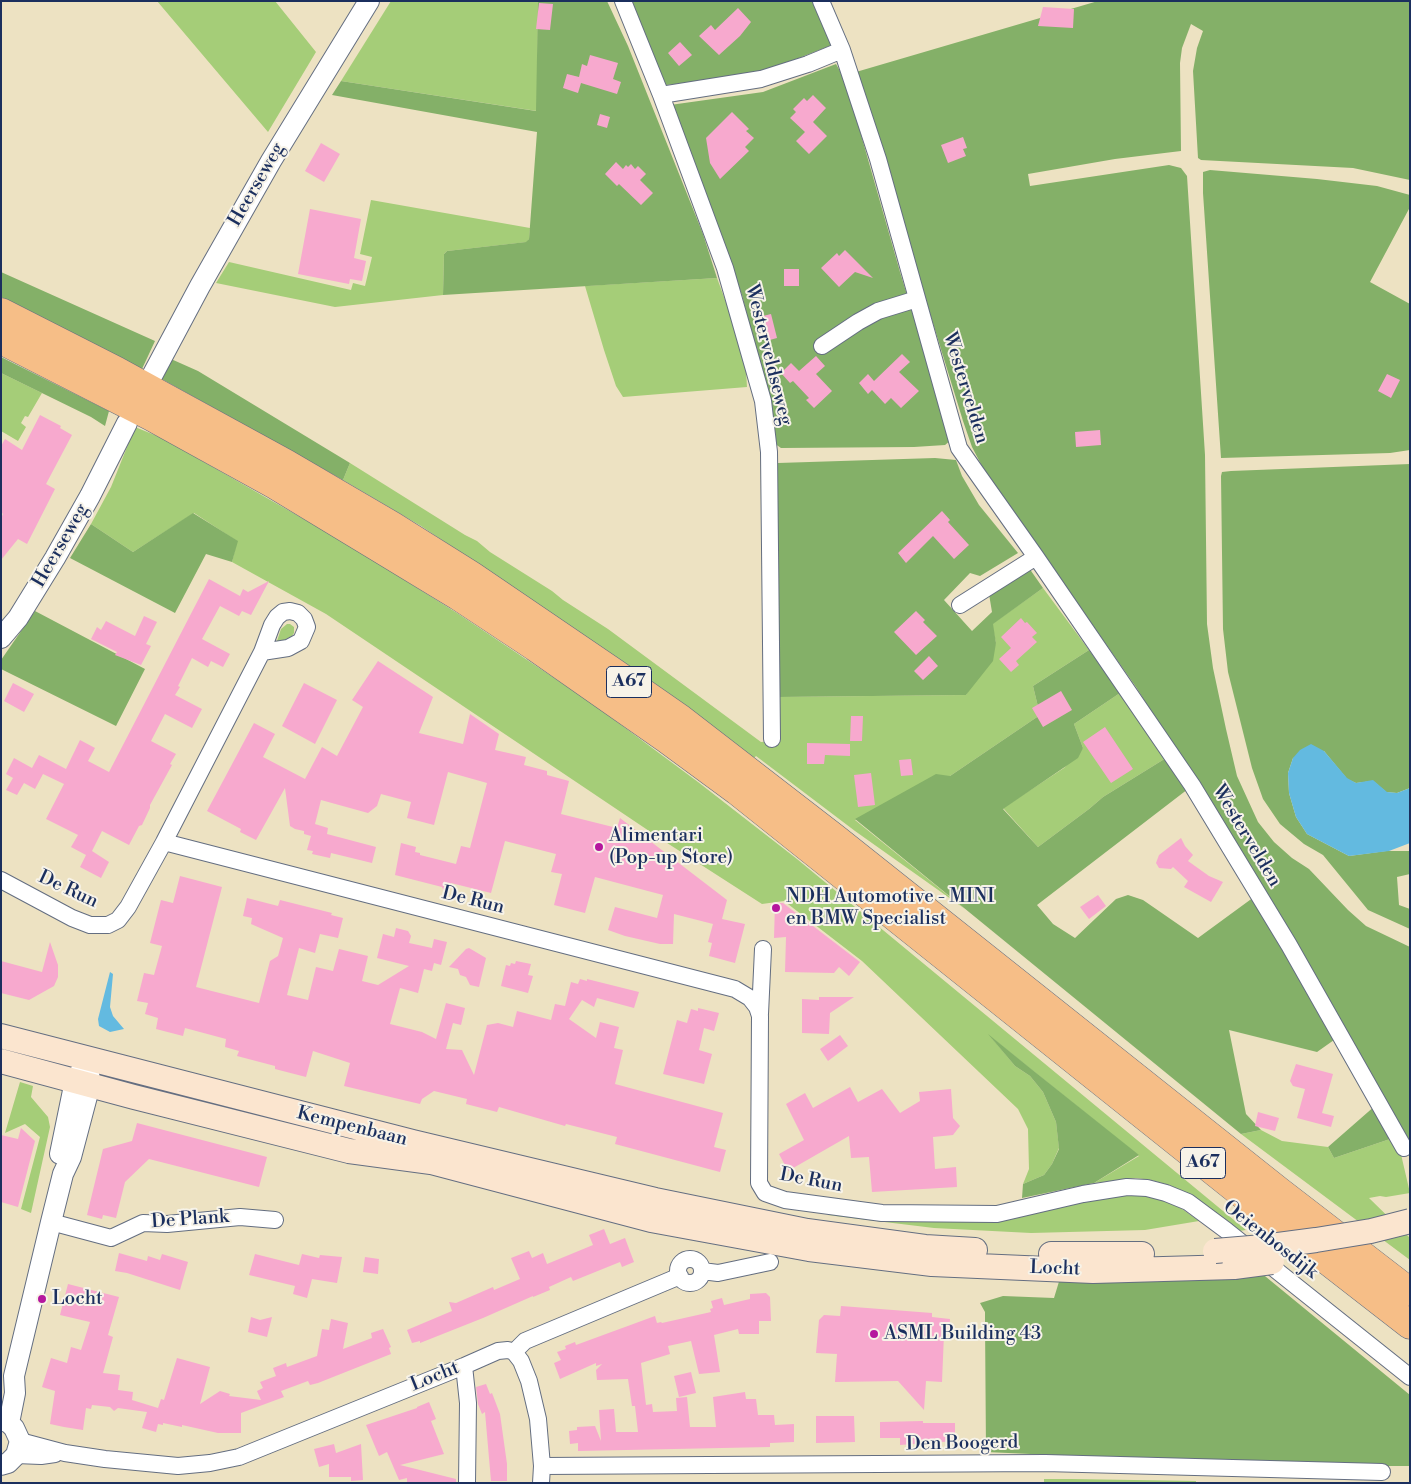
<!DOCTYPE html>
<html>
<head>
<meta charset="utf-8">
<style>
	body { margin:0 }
	#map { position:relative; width:1411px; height:1484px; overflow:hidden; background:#ede2c2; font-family:"Libre Bodoni",serif }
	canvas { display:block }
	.frame { position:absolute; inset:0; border:2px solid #1b2f5e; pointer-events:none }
</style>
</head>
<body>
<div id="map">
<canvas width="1411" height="1484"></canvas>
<div class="frame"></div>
</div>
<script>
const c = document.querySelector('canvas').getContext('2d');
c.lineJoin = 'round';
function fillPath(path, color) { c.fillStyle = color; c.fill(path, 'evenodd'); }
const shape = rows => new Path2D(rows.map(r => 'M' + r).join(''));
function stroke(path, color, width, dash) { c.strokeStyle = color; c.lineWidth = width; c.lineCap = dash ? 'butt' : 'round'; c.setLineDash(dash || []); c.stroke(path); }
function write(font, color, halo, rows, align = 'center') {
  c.font = font + ' "Libre Bodoni",serif'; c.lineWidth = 4; c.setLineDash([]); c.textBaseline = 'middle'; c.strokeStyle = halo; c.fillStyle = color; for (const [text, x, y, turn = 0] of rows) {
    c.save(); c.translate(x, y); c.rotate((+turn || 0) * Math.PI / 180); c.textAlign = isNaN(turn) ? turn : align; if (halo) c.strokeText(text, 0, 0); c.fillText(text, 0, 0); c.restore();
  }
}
fillPath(shape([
	[157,1,275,1,316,52,268,132],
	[391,1,538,1,537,111,341,81],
	[371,200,530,228,529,239,527,242,447,251,444,254,443,295,335,307,216,283,229,262,351,290,353,283,365,286,372,257,360,254],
	[717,278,745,354,747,387,623,397,616,386,604,350,585,286],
	[1,373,42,393,28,417,25,416,21,423,26,427,18,441,1,431],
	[135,427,162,438,349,545,457,613,593,704,698,782,797,859,1246,1230,1239,1231,1185,1193,1169,1185,1151,1180,1136,1178,1094,1183,1139,1156,991,1037,1015,1066,1030,1076,1043,1092,1056,1122,1059,1148,1052,1164,1044,1175,1023,1184,1029,1169,1028,1129,1018,1109,862,961,784,901,762,904,664,841,326,614,232,562,237,541,194,513,133,552,91,524,111,487],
	[350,463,465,535,477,541,490,552,552,591,563,600,608,629,761,742,776,741,779,697,966,695,996,643,992,624,1043,588,1089,650,1033,686,1040,715,950,776,855,820,965,909,855,831,756,756,754,758,581,633,421,526,343,480],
	[287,624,290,624,294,627,294,633,292,636,280,642,277,641,281,629],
	[1120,693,1166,758,1103,797,1089,809,1038,847,1003,808,1064,768,1083,748,1074,724],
	[20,1082,33,1086,31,1097,48,1117,50,1127,31,1213,21,1209,40,1137,25,1124,5,1133],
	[1261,1130,1282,1141,1328,1147,1334,1158,1393,1138,1400,1150,1410,1193,1386,1197,1380,1196,1369,1198,1410,1238,1410,1260,1241,1134],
	[1124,1194,1149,1195,1175,1204,1199,1221,1145,1230,1031,1233,934,1228,827,1215,997,1222,1103,1197],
	[1044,1479,1072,1479,1196,1481,1196,1483,1044,1483]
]), '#a5cd78');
fillPath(shape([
	[538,1,607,1,628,46,703,234,717,278,443,295,444,254,447,251,526,242,529,239,537,132,332,95,341,81,536,111],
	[631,1,816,1,832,45,753,76,666,85],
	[1098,1,1410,1,1410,180,1353,168,1201,160,1198,158,1193,71,1197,48,1203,31,1191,24,1182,48,1180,63,1181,151,1115,159,1028,174,1030,186,1169,165,1181,168,1187,176,1205,455,1207,624,1213,668,1226,729,1237,776,1258,822,1274,842,1292,858,1309,869,1348,910,1366,926,1410,947,1410,1146,1226,830,1136,687,984,470,972,447,963,421,856,72],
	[836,64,840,71,854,110,900,272,951,440,945,445,914,447,781,448,771,441,756,350,742,295,670,105,763,92],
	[1210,170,1317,179,1377,186,1410,195,1410,207,1370,282,1410,304,1410,450,1390,453,1221,458,1203,193,1203,172],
	[1,272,155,341,142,369,1,297],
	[1,357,109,411,105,426,91,417,1,373],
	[171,359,198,371,350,463,343,480,160,378],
	[935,458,956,460,962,476,979,505,1018,553,980,576,970,573,944,600,972,631,992,612,989,594,1029,568,1043,588,993,624,996,643,993,661,966,695,779,697,775,476,778,463],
	[1410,464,1410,788,1397,793,1386,792,1373,781,1356,783,1347,779,1324,751,1293,758,1288,773,1289,793,1296,817,1307,834,1349,856,1386,851,1410,851,1410,874,1397,877,1399,905,1410,909,1410,929,1368,910,1323,855,1304,844,1280,824,1263,799,1252,768,1228,672,1223,629,1221,476,1222,472,1231,471],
	[193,513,238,541,232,562,206,554,175,613,70,558,91,524,133,552],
	[35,611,145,669,116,726,1,669,1,660],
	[1089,650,1120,693,1074,724,1083,748,1078,758,1003,809,1038,847,1089,809,1103,797,1166,758,1188,789,1037,905,1053,924,1075,938,1116,899,1128,895,1143,900,1198,938,1254,897,1334,1040,1317,1052,1229,1030,1246,1114,1261,1130,1241,1134,855,819,936,774,950,776,1040,715,1033,686],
	[988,1034,1035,1072,1139,1155,1094,1183,1022,1198,1023,1184,1044,1175,1052,1164,1059,1149,1056,1122,1043,1092,1030,1076,1015,1066],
	[1376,1105,1393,1138,1334,1158,1328,1147],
	[1260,1272,1410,1395,1410,1466,1297,1466,986,1452,985,1321,985,1312,980,1303,1003,1296,1054,1298,1061,1275]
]), '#84b068');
fillPath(shape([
	[1311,744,1324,751,1347,778,1356,783,1373,780,1387,792,1397,793,1410,788,1410,843,1389,851,1349,856,1307,834,1296,817,1289,793,1288,773,1293,758,1300,750],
	[110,972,113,974,110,1007,113,1016,124,1029,110,1032,99,1026,98,1019]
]), '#63bae0');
fillPath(shape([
	[539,3,553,4,550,30,536,29],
	[1043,7,1074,9,1073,28,1038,26],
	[738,8,751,22,740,36,719,55,699,36,711,25,715,30],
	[680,42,692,55,679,66,668,53],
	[590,55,618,63,613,79,621,82,617,94,581,83,578,93,563,88,567,74,579,77,582,64,587,66],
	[813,95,826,108,813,122,827,136,809,154,796,141,805,132,790,118,796,112,793,109,804,98,807,101],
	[732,112,749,129,746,131,754,138,745,147,749,151,720,179,710,163,706,138],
	[600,114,610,117,607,128,597,125],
	[963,137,967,148,963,149,966,156,948,163,941,145],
	[321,143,340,154,324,182,305,171],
	[616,162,623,169,626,165,628,167,631,164,635,169,638,166,646,174,640,180,653,193,641,205,619,184,617,186,605,174],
	[310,209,361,219,354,258,366,261,362,281,350,279,349,284,298,274],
	[845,250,873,278,855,272,839,287,821,268,837,253,839,256],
	[784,269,799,269,799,286,784,286],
	[771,314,777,338,766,341,759,317],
	[902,354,910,362,899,372,919,391,901,408,891,398,885,404,872,390,868,394,859,383,868,374,874,381],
	[816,356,825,366,816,374,832,391,814,408,806,400,809,398,793,381,790,383,781,373,791,363,799,371],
	[1387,374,1400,380,1391,398,1378,391],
	[40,415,61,426,60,428,72,435,46,484,55,489,27,544,18,539,1,560,1,518,3,514,1,512,1,446,5,439,22,450],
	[1100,430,1101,445,1076,447,1075,432],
	[942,511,950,520,948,522,969,545,954,559,933,536,906,563,898,553],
	[209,579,240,596,243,589,248,592,269,581,251,615,242,611,239,616,220,606,202,639,230,654,223,667,211,661,208,667,192,658,178,686,180,687,175,695,202,709,192,728,165,714,151,741,176,754,170,764,172,765,150,805,150,808,142,825,139,826,129,845,102,831,92,851,109,862,101,878,80,867,86,855,71,847,78,835,46,819,64,784,43,774,35,789,24,783,17,795,6,790,13,778,6,774,14,758,32,768,39,755,66,769,80,740,95,748,88,761,109,772],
	[916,611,925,620,923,622,937,636,916,655,894,632],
	[144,616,157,622,146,644,151,646,141,665,115,655,117,652,91,639,97,627,101,630,106,621,135,636],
	[1021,618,1025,623,1027,622,1037,633,1032,637,1037,642,1016,661,1019,665,1011,672,999,659,1011,648,1001,637],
	[929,656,938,666,923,680,914,671],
	[378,661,433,697,419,733,463,744,470,714,499,734,495,750,526,757,524,765,547,771,547,775,569,781,561,814,617,828,620,818,727,900,722,919,745,924,735,963,709,956,712,943,708,942,713,924,674,914,673,944,660,944,625,936,608,930,615,907,657,918,663,895,595,877,585,913,554,905,562,874,551,872,556,854,505,841,491,893,451,883,447,898,442,887,395,875,401,843,416,847,415,852,420,853,420,855,456,864,461,846,470,848,487,783,448,772,434,825,407,818,411,802,381,794,377,806,368,813,321,800,315,824,328,828,327,834,376,847,372,863,331,853,330,858,312,854,313,851,307,850,311,836,304,834,304,831,295,829,290,826,285,788,256,840,240,832,241,829,207,811,254,723,275,734,263,757,305,779,322,747,337,756,363,707,352,700],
	[13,683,34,694,24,712,4,701],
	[304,683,337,700,315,744,282,726],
	[1061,691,1072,710,1043,727,1032,708],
	[851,716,863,716,862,741,850,741],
	[1105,727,1133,769,1111,783,1083,742],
	[807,743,850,744,850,756,825,755,824,764,807,764],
	[911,759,913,775,901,776,899,760],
	[871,773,875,805,858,807,854,775],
	[1181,838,1185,846,1193,855,1188,861,1209,876,1223,882,1211,902,1184,887,1188,881,1173,867,1171,869,1159,868,1156,863,1159,855],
	[180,876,222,887,196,987,259,1003,270,961,278,956,283,938,251,924,252,918,243,916,247,898,278,906,280,900,332,913,331,915,343,918,338,938,320,934,315,953,299,948,287,995,308,1000,316,967,333,971,339,949,368,956,362,981,378,985,409,966,377,958,383,934,394,937,396,928,408,931,411,936,409,943,432,948,434,939,447,942,441,965,434,963,432,971,424,969,418,993,400,988,390,1024,422,1032,436,1039,446,1003,465,1008,461,1025,453,1023,446,1049,462,1050,474,1075,487,1025,498,1023,513,1027,517,1011,551,1020,555,1004,565,1006,571,982,578,984,580,979,587,981,587,979,639,992,634,1008,597,998,594,1007,582,1000,569,1019,596,1038,600,1022,619,1027,614,1048,623,1050,615,1084,723,1113,714,1147,726,1150,720,1172,615,1144,617,1137,566,1124,565,1126,499,1107,497,1112,466,1104,467,1099,434,1091,422,1099,420,1104,344,1086,350,1063,313,1051,306,1077,275,1069,275,1066,237,1056,239,1051,225,1047,226,1039,185,1028,183,1036,156,1029,158,1018,145,1014,148,1003,137,1001,144,973,154,975,162,946,150,943,161,900,173,903],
	[1098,895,1106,906,1089,919,1080,907],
	[775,903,783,903,860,962,849,976,839,967,834,973,785,972,786,937,774,938],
	[50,942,58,965,58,977,54,986,29,1000,1,993,1,961,42,972],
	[469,948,486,958,479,987,470,985,466,977,460,975,458,969,449,967,466,949],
	[516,961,531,964,528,975,533,976,528,993,501,986,506,965,510,966,511,963,515,964],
	[819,997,854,997,830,1013,829,1034,802,1033,802,999,819,1000],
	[698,1008,719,1013,714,1031,704,1028,699,1050,712,1054,704,1084,663,1074,677,1020,687,1023,691,1009,698,1011],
	[840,1035,848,1046,828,1061,820,1049],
	[1296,1064,1333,1074,1322,1113,1334,1116,1331,1127,1297,1118,1305,1089,1293,1086,1290,1081],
	[850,1087,858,1102,882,1089,900,1113,920,1101,919,1092,951,1089,953,1118,960,1126,953,1135,933,1137,935,1169,956,1167,957,1187,872,1192,869,1157,851,1158,849,1136,788,1171,779,1154,804,1140,786,1104,805,1093,813,1108],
	[1258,1112,1279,1118,1275,1131,1255,1126],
	[137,1123,267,1157,259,1187,149,1159,125,1182,116,1218,103,1215,102,1219,87,1215,103,1149,132,1141],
	[21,1128,35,1141,18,1207,1,1202,1,1135,18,1139],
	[604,1229,610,1244,625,1238,634,1262,622,1267,620,1262,573,1281,571,1277,549,1287,550,1290,533,1297,533,1296,483,1318,420,1343,420,1341,412,1343,407,1330,452,1311,449,1302,456,1303,493,1287,494,1290,520,1279,511,1258,529,1251,532,1258,543,1253,547,1264,593,1245,589,1235],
	[119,1253,147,1261,148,1256,160,1260,162,1254,188,1262,180,1290,127,1273,115,1271],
	[255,1254,299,1265,302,1254,319,1258,320,1255,342,1257,337,1283,312,1279,307,1298,293,1294,295,1286,249,1275],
	[365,1257,379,1259,378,1274,363,1272],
	[68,1284,119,1297,108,1335,113,1337,103,1373,120,1375,118,1390,133,1392,132,1400,158,1408,161,1399,164,1400,177,1358,210,1367,200,1404,220,1391,230,1394,229,1396,261,1400,257,1391,263,1388,260,1382,276,1376,273,1368,286,1363,287,1367,317,1356,322,1329,329,1330,331,1319,348,1323,343,1349,372,1338,371,1333,383,1329,391,1347,389,1348,391,1354,318,1383,310,1385,308,1381,281,1391,284,1397,241,1413,241,1433,218,1433,182,1425,182,1427,163,1423,163,1425,158,1424,156,1432,142,1428,147,1412,118,1408,114,1411,110,1407,92,1405,91,1409,86,1408,83,1430,64,1427,50,1424,55,1391,42,1387,51,1358,67,1363,71,1347,81,1350,90,1322,60,1315],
	[766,1293,770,1297,771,1321,759,1321,759,1334,739,1334,738,1329,714,1335,720,1372,699,1374,691,1341,668,1346,670,1354,641,1363,646,1405,652,1404,653,1412,677,1411,676,1398,687,1397,690,1427,716,1427,713,1397,745,1392,746,1399,756,1399,758,1415,774,1415,775,1425,794,1424,794,1442,770,1443,770,1447,578,1451,578,1443,570,1444,569,1431,577,1430,577,1427,595,1426,601,1441,599,1410,614,1409,616,1432,638,1432,635,1406,632,1406,628,1379,597,1380,596,1370,602,1364,596,1366,596,1363,560,1379,554,1363,561,1360,557,1352,566,1349,565,1346,575,1342,576,1345,655,1316,657,1323,661,1322,662,1323,711,1312,710,1309,713,1308,711,1301,722,1298,724,1305,750,1299,750,1294],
	[841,1306,932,1313,932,1317,950,1319,949,1334,944,1334,942,1382,926,1381,924,1410,898,1381,835,1382,837,1354,816,1353,819,1320,824,1315,840,1316],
	[251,1317,260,1320,272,1317,267,1337,248,1332],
	[691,1372,696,1393,679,1397,674,1376],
	[486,1384,490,1394,492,1393,500,1414,507,1464,507,1481,491,1481,485,1412,482,1414,478,1404,476,1387],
	[429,1402,436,1419,431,1421,444,1454,400,1465,456,1479,456,1483,407,1483,407,1478,399,1480,387,1452,379,1456,366,1425,417,1408,417,1407],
	[816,1416,854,1416,855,1442,816,1443],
	[923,1421,923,1423,955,1423,955,1441,900,1445,900,1438,880,1438,880,1422],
	[334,1444,336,1453,361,1444,363,1480,351,1481,351,1477,329,1477,329,1464,319,1467,314,1449]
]), '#f7a9ce');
const minor = shape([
	[623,1,661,95,725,268,763,401,769,452,772,739],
	[821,1,842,50,878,159,959,448,1036,557,1192,785,1289,945,1404,1148],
	[661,95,761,79,808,64,842,50],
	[822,346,858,322,878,311,917,299],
	[960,605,1036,557],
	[164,842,735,989,750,998,757,1007,760,1016,759,1183,765,1193,785,1200,882,1213,997,1214,1083,1194,1127,1187,1147,1188,1166,1193,1188,1202,1227,1231,1410,1377],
	[1,880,72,918,90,925,108,925,118,920,128,907,164,842,262,652,272,625,277,617,283,612,290,611,298,613,304,619,307,627,301,641,288,648,262,652],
	[760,1014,763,949],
	[51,1222,111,1238,143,1223,167,1224,240,1217,275,1220],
	'678 1271a12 12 0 1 1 24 0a12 12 0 1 1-24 0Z',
	[702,1271,718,1273,770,1262],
	[514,1352,521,1361,529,1381,538,1419,542,1466,541,1483],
	[464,1366,468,1403,467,1483],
	[20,1441,65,1453,105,1459,178,1466,210,1463,239,1457,464,1366,498,1351,508,1350,514,1352,525,1341,680,1276],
	[16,1455,41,1456,55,1454],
	[542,1466,1045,1463,1382,1472]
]);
const tertiary = shape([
	[153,374,200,286,271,161,369,1],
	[1,638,18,618,55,558,90,496,127,423],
	[60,1154,75,1081,82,1069],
	[1,1420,9,1423,14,1428,20,1441,16,1455,8,1463,1,1465],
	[9,1423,15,1393,14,1376,51,1222,63,1174,71,1157,90,1085,88,1059]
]);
const secondary = shape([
	[1,1036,413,1142,655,1200,807,1231,925,1247,975,1250],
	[1,1061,134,1097,349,1151,431,1162,651,1220,809,1249,932,1264,1093,1271,1234,1267],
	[1051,1254,1142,1254]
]);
const motorway = shape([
	[1,312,117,371,287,464,393,526,471,575,615,673,681,719,835,838,1279,1191,1410,1292],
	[1,340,150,416,275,485,379,548,458,596,535,647,665,738,737,791,1262,1210,1410,1325]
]);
stroke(minor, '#646e81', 18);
stroke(tertiary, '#646e81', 22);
stroke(secondary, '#646e81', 26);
stroke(motorway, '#646e81', 29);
stroke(minor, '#fff', 16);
stroke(tertiary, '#fff', 20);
stroke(secondary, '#fbe5cf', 24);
stroke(motorway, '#f6be87', 28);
const secondaryBridge = shape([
	[1215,1251,1263,1247,1316,1240,1371,1231,1410,1221],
	[1234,1267,1272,1262]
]);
stroke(secondaryBridge, '#646e81', 26, []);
stroke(secondaryBridge, '#fbe5cf', 24);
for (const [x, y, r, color] of [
	[599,847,5,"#b5179e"],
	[776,908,5,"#b5179e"],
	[42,1299,5,"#b5179e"],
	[874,1334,5,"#b5179e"]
]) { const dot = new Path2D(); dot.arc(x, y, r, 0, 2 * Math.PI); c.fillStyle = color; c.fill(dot); stroke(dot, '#f7f3e8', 2); }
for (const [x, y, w] of [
	[629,682,45],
	[1203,1163,45]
]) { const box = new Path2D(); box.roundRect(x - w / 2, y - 15.5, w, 31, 4); c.fillStyle = '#f7f3e8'; c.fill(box); stroke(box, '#1b2f5e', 1); }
write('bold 18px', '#1b2f5e', null, [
	["A67",629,682],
	["A67",1203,1163]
]);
write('19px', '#1b2f5e', '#f7f3e8', [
	["Heerseweg",257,185,-60],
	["Westerveldseweg",768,355,76],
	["Westervelden",965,388,73],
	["Heerseweg",61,546,-60],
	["Westervelden",1246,836,59],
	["De Run",68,890,25],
	["De Run",473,901,14],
	["Kempenbaan",352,1127,14],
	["De Run",811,1181,11],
	["De Plank",190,1220,-4],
	["Oeienbosdijk",1270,1240,38],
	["Locht",1055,1269,2],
	["Locht",435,1377,-22],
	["Den Boogerd",962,1444,-1]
]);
write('19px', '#1b2f5e', '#f7f3e8', [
	["Alimentari",609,836],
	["(Pop-up Store)",609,858],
	["NDH Automotive - MINI",786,897],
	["en BMW Specialist",786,919],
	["Locht",52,1299],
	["ASML Building 43",884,1334]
], 'left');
</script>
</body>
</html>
